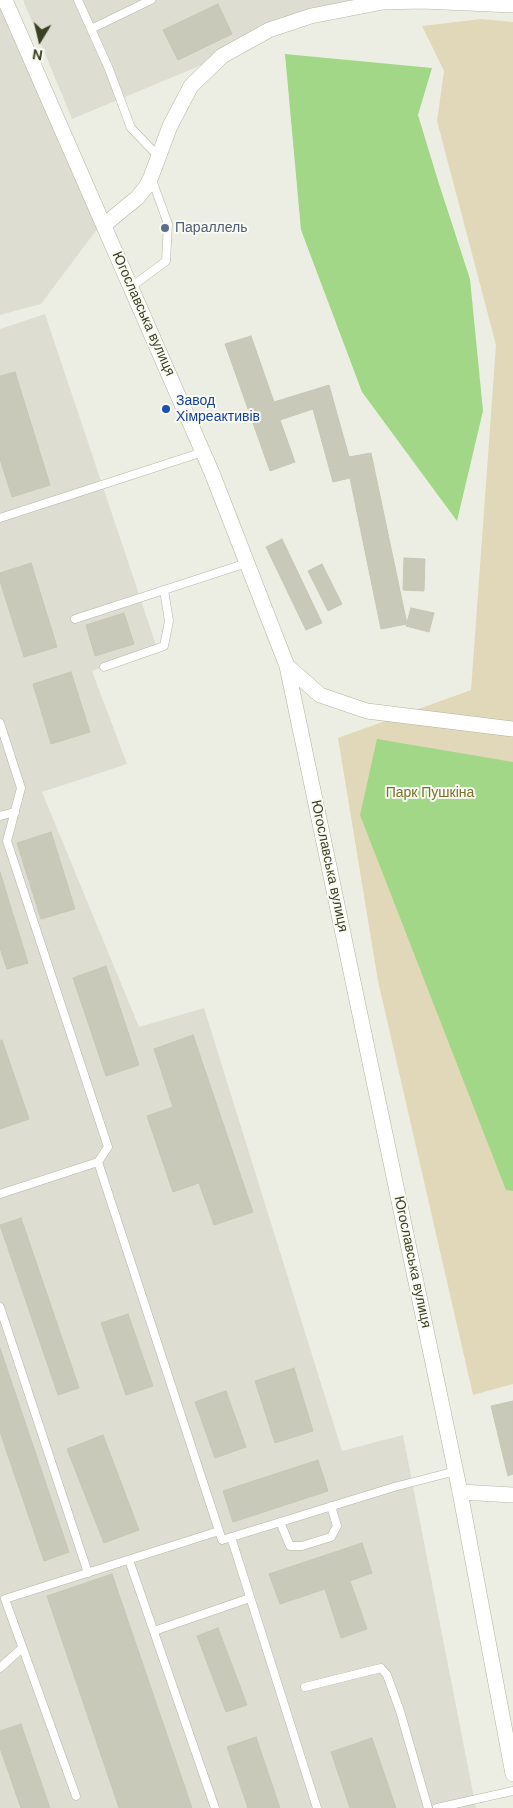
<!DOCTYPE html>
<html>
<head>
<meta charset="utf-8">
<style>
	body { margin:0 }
	#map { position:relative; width:513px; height:1808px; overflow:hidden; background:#edeee3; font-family:"DM Sans",sans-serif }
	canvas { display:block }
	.north { position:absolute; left:15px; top:15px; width:50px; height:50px; -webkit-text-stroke:4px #fafaf4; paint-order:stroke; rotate:189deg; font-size:14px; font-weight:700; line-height:20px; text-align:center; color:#394121 }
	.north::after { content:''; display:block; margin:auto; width:18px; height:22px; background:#394121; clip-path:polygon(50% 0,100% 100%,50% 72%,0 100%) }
</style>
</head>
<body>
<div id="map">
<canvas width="513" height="1808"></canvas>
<div class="north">N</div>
</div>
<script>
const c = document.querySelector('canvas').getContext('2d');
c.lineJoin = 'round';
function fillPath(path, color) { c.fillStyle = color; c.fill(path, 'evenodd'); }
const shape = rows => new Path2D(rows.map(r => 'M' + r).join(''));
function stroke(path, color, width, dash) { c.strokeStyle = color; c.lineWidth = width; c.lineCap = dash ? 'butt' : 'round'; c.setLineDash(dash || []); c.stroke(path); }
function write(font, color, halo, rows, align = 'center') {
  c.font = font + ' "DM Sans",sans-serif'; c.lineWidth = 4; c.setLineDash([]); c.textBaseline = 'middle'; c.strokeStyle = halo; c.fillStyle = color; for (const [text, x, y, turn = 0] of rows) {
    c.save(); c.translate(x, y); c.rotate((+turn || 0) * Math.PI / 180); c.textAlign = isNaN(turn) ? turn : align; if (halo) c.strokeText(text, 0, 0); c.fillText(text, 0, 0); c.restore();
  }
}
fillPath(shape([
	[23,0,358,0,72,119],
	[0,5,98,228,41,304,0,315],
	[45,314,157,648,92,671,127,764,42,792,139,1027,204,1008,342,1451,403,1435,476,1808,0,1808,0,329]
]), '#ddded1');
fillPath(shape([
	[481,19,513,22,513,1384,473,1395,378,981,338,738,471,690,496,345,437,121,444,71,422,26]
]), '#e1d8ba');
fillPath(shape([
	[285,54,432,68,418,115,439,184,470,279,483,411,457,521,362,392,301,230],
	[377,739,513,762,513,1191,506,1190,360,815]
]), '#a2d787');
const building = shape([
	[218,4,232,34,178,60,163,30,218,4],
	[251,336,274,402,329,385,349,457,371,453,407,624,381,629,350,478,333,482,313,409,280,420,295,462,270,471,225,344,251,336],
	[15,372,50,485,12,497,0,459,0,376,15,372],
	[282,539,322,623,306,630,266,547,282,539],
	[404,558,425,559,424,591,403,590,404,558],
	[31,563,57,647,24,657,0,581,0,573,31,563],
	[322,564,342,604,328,611,308,571,322,564],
	[411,608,434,613,429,632,406,626,411,608],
	[124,613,134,644,95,656,86,625,124,613],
	[71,672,90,732,51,744,33,684,71,672],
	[51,832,75,909,41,919,17,843,51,832],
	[0,872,28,963,7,969,0,948,0,872],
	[106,966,139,1065,106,1076,73,978,106,966],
	[193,1035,253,1212,214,1225,199,1183,173,1192,147,1116,173,1107,154,1049,193,1035],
	[2,1040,29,1119,0,1129,0,1041,2,1040],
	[21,1218,79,1388,58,1395,0,1225,21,1218],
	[128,1314,153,1386,126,1395,101,1323,128,1314],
	[0,1348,69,1552,44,1561,0,1432,0,1348],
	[294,1368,313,1431,275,1443,255,1381,294,1368],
	[226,1391,246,1447,215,1458,195,1402,226,1391],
	[513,1401,513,1474,508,1476,491,1406,513,1401],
	[103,1435,139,1530,104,1543,67,1449,103,1435],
	[318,1460,328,1491,233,1522,223,1491,318,1460],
	[362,1543,372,1573,350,1581,367,1629,341,1638,325,1589,280,1604,269,1574,362,1543],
	[112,1574,192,1808,119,1808,47,1596,112,1574],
	[218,1628,247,1705,226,1712,197,1636,218,1628],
	[21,1724,50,1808,21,1808,0,1748,0,1731,21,1724],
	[256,1737,280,1808,248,1808,227,1747,256,1737],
	[372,1738,396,1808,350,1808,331,1752,372,1738]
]);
fillPath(building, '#c8c9b8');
stroke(building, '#c6c8b5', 1);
const lane = shape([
	[78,0,109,69,131,128,159,157],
	[91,29,151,0],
	[131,287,166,261,168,224,151,177],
	[0,518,203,452],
	[75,619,247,563],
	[104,667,164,646,169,621,164,590],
	[0,723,21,788,7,841,108,1147,98,1162,0,1194],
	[0,816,15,812],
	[98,1162,222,1540,394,1487,456,1471],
	[0,1307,88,1573],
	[280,1522,290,1546,302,1546,331,1537,337,1526,331,1506],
	[231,1537,317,1808],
	[129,1560,215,1808],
	[154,1631,250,1598],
	[0,1668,22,1648],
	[305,1687,381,1668,387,1675,400,1711,428,1808],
	[76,1796,5,1599,219,1531],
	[437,1808,513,1791]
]);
const street = shape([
	[104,225,137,198,146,187,151,177,170,126,191,86,222,56,269,30,311,16,383,2,422,1,513,5],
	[460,1492,513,1495]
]);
const secondary = shape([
	[5,0,212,473,287,666,460,1492,513,1774],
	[287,666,320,695,367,711,513,729]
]);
stroke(lane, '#b3b7a5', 9);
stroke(street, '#b3b7a5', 16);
stroke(secondary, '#b1b59a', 16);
stroke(lane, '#fff', 8);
stroke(street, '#fff', 15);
stroke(secondary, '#fff', 15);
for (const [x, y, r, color] of [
	[165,228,5,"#5c6f8a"],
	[166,409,5,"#1a4fb4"]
]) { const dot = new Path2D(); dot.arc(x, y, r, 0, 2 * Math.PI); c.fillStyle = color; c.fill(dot); stroke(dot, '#fafaf4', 2); }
write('14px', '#4e5e75', '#fafaf4', [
	["Параллель",175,228]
], 'left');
write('14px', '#394121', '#fafaf4', [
	["Югославська вулиця",143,314,66],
	["Югославська вулиця",329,866,78],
	["Югославська вулиця",412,1262,78]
]);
write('14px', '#164399', '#fafaf4', [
	["Завод",176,401],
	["Хімреактивів",176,417]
], 'left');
write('14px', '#7b7228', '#fafaf4', [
	["Парк Пушкіна",430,793]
]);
</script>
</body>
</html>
